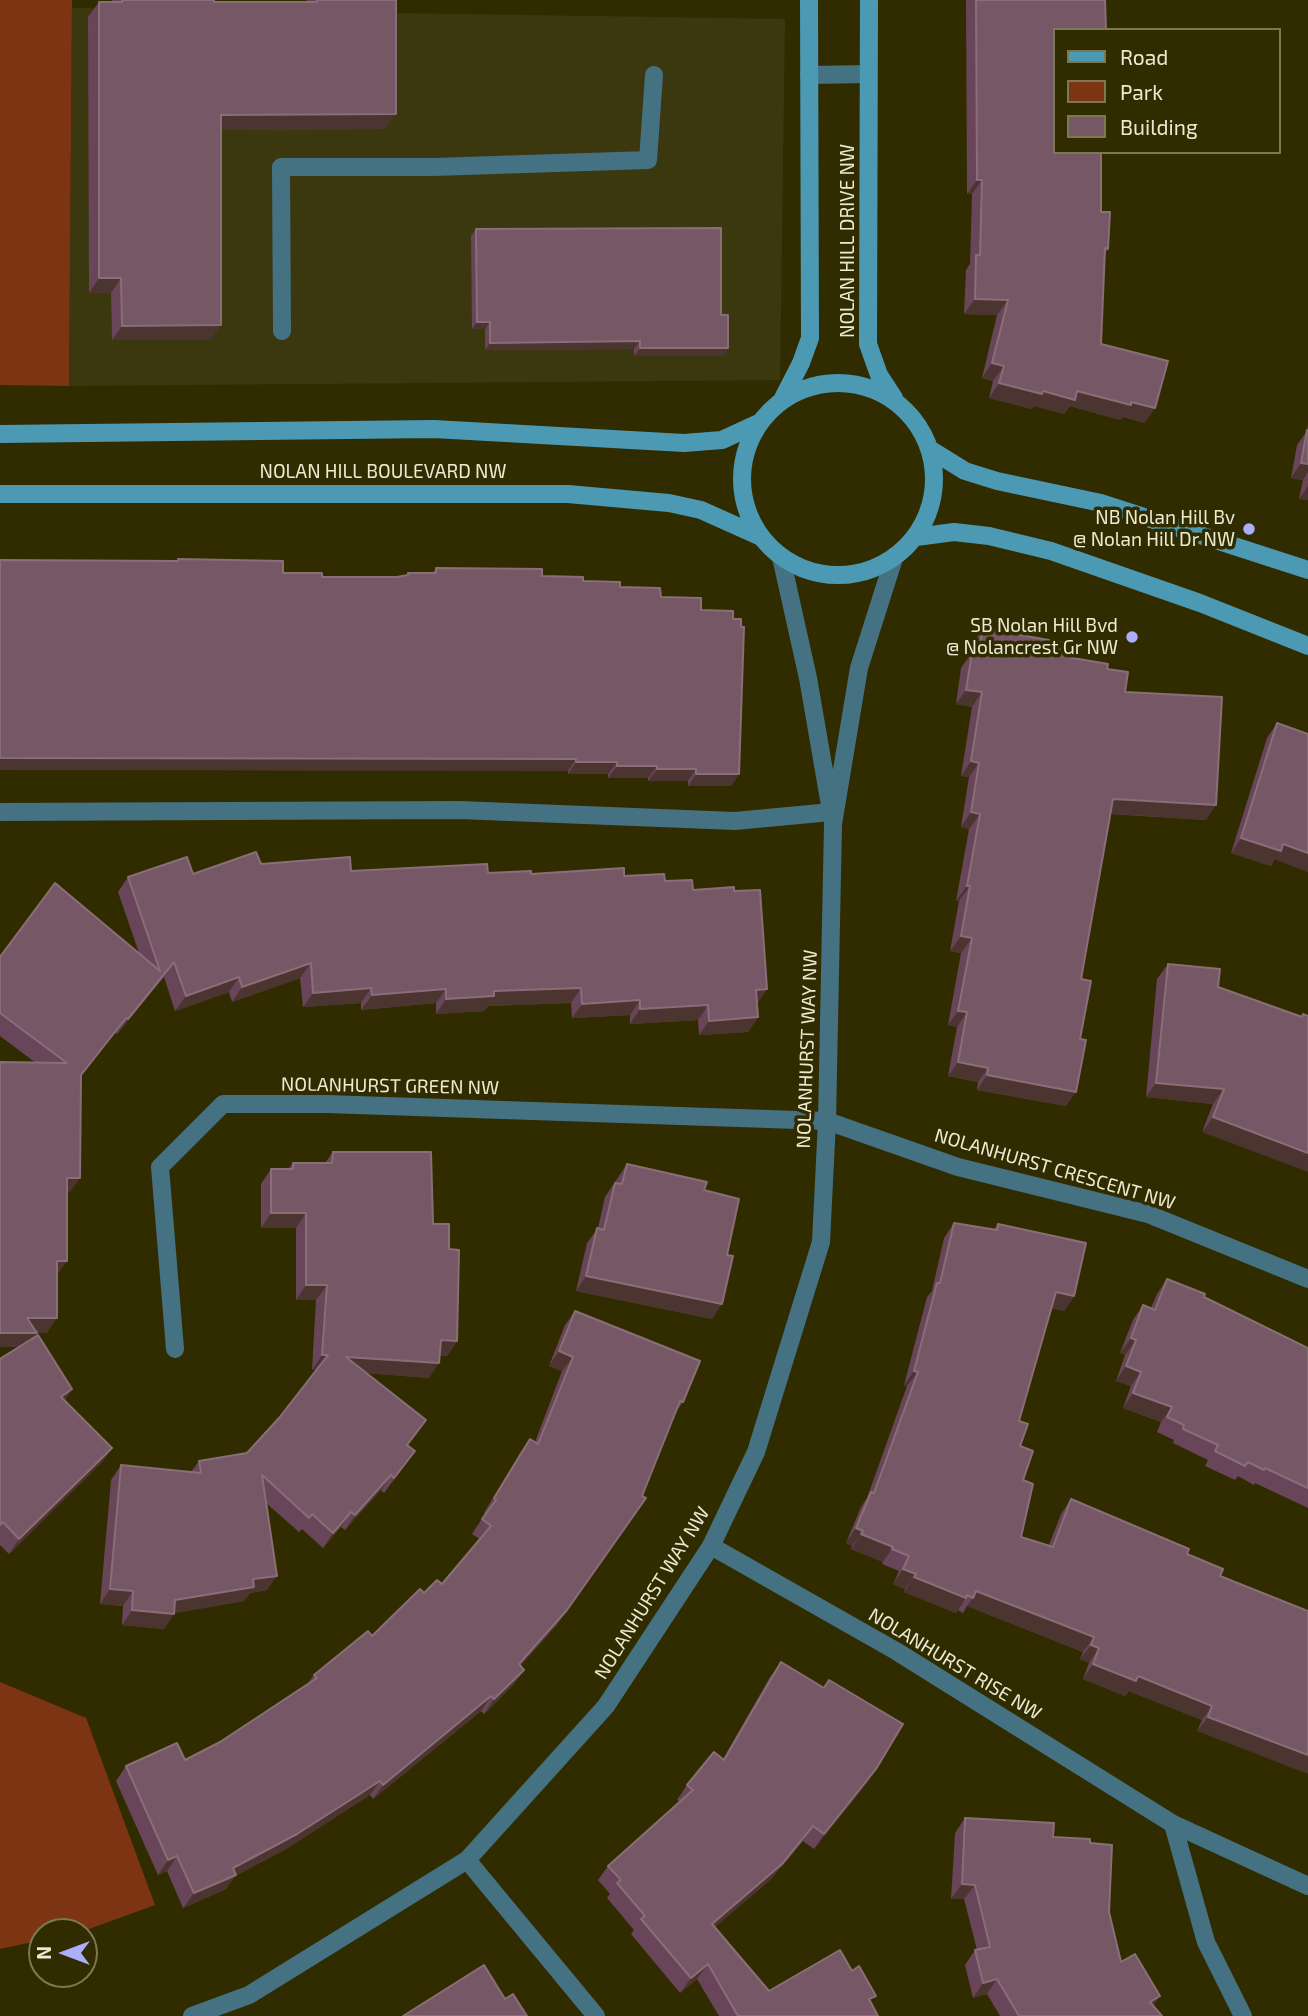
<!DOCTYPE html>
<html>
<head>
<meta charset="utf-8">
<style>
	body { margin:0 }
	#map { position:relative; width:1308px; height:2016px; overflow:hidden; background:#312c00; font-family:"Exo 2",sans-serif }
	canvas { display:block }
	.legend { position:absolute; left:1053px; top:28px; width:228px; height:126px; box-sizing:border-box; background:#312c00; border:2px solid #7c7854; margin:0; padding:9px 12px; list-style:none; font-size:21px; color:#ecead3 }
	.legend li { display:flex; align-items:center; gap:14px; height:35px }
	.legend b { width:35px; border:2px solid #7c7854 }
	.north { position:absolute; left:28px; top:1918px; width:70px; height:70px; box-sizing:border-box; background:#312c00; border:2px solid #7c7854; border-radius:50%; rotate:270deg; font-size:19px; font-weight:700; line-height:28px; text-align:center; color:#ecead3 }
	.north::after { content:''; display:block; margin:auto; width:24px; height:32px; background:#adaefb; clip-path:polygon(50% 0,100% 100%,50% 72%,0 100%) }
</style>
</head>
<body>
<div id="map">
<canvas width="1308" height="2016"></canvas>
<ul class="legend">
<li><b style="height:9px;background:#4c99b4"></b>Road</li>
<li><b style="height:19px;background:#7c3412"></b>Park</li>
<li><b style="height:19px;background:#765766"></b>Building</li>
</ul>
<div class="north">N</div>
</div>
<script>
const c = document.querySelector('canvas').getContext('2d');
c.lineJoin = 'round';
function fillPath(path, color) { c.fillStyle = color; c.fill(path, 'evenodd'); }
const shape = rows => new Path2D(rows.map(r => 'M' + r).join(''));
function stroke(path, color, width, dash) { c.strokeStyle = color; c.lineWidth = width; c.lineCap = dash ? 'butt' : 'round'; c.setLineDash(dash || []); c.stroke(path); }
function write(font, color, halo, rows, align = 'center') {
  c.font = font + ' "Exo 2",sans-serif'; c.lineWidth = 7; c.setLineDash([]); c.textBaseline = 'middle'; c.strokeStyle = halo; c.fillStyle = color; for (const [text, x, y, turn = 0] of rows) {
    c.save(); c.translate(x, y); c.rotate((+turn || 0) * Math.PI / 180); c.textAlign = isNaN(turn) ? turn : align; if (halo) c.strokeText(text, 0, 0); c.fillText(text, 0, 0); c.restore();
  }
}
fillPath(shape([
	[72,8,785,19,780,380,69,386]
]), '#3b370f');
fillPath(shape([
	[0,0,72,0,69,386,0,385],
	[0,1682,86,1718,155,1905,81,1932,42,1932,42,1940,0,1949]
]), '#7c3412');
stroke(shape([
	[282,331,281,167,433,167,648,160,654,75],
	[0,812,459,810,735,821,831,812]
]), '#447282', 18);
stroke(shape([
	[809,75,868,74],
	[781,557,808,678,831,811],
	[175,1349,160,1167,223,1104,327,1104,827,1121,958,1167,1148,1214,1308,1279],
	[711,1546,896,1651,1173,1824,1308,1886],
	[1173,1824,1206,1942,1243,2016],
	[467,1860,596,2016],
	[192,2016,249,1995,467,1860,606,1706,711,1546,756,1452,821,1242,827,1121,833,824,859,668,894,558]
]), '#447282', 18);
stroke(shape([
	[869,0,868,344,879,375,894,398],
	'742 479a96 96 0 1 1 192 0a96 96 0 1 1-192 0Z',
	[782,400,801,363,810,338,809,0],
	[0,434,434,429,684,443,722,440,761,422],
	[931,450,965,471,997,481,1101,503,1308,570],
	[0,494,568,494,669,503,701,510,759,536],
	[916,537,954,532,989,536,1051,551,1200,603,1308,646]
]), '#4c99b4', 18);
fillPath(shape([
	[112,0,214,0,214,2,307,2,307,0,396,0,385,129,221,130,211,340,112,340,111,293,89,293,88,17,99,2,112,2],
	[966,0,1105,0,1054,30,1101,212,1108,249,1105,253,1101,344,1145,423,1123,417,1120,420,1070,406,1064,414,1034,406,1032,409,989,398,993,381,982,378,997,315,964,314,966,270,970,264,972,194,967,194],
	[476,229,721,315,728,348,723,356,634,356,634,349,485,350,485,329,472,329,471,236],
	[1308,423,1308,500,1299,499,1303,480,1291,478,1297,445,1307,431],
	[178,559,322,577,397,577,405,576,408,573,433,573,436,568,542,576,620,587,661,597,701,610,739,774,731,786,688,786,688,781,648,781,648,778,608,778,608,774,568,774,568,771,176,561],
	[983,628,1067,657,1107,669,1125,692,1206,820,1110,814,1081,979,1066,1106,977,1090,978,1082,948,1076,957,1027,948,1025,961,953,950,951,959,901,956,901,969,829,961,827,969,777,961,776,972,707,956,704,961,668,971,654,973,643],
	[1277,723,1308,734,1308,872,1275,859,1271,866,1231,853,1267,738],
	[261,864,351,871,624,876,665,881,693,890,734,891,767,989,757,1003,758,1017,748,1032,699,1035,698,1020,630,1024,630,1015,572,1018,571,1003,488,1006,484,1011,436,1014,436,1003,361,1010,361,1003,303,1007,300,978,232,1002,229,992,175,1011,164,977,117,1034,115,1032,81,1076,70,1192,67,1192,67,1261,57,1274,47,1333,37,1333,33,1339,72,1389,65,1400,112,1448,102,1462,9,1554,0,1545,0,1359,19,1347,0,1347,36,1063,0,1036,0,957,139,953,118,892,128,877,193,874],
	[1168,964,1218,987,1302,1016,1303,1014,1308,1016,1202,1132,1213,1104,1146,1097,1157,979],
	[333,1152,433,1224,449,1249,457,1341,447,1356,440,1355,429,1378,368,1373,408,1445,405,1465,384,1493,381,1490,345,1530,341,1527,323,1548,302,1529,299,1532,266,1503,267,1590,250,1593,244,1601,174,1613,164,1629,122,1625,123,1606,100,1604,111,1480,121,1465,191,1472,199,1461,247,1453,279,1418,316,1370,312,1370,316,1300,296,1300,296,1228,261,1228,261,1184,271,1169,288,1169,293,1163,325,1163],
	[627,1164,704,1190,712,1319,576,1291,587,1243,598,1228,605,1197],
	[954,1223,994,1230,998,1224,1074,1296,1064,1311,1052,1308,1019,1421,1023,1480,1021,1537,1049,1545,1061,1514,1071,1499,1187,1554,1220,1576,1308,1611,1197,1731,1202,1720,1129,1691,1125,1696,1083,1679,1089,1663,1080,1659,1083,1652,967,1606,963,1613,958,1610,956,1613,904,1592,905,1589,893,1584,899,1571,882,1564,883,1562,851,1549,852,1546,846,1543,861,1507,867,1498,907,1386,904,1385,927,1297,932,1291,944,1238],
	[1167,1279,1308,1348,1308,1508,1255,1483,1254,1485,1238,1476,1235,1480,1205,1466,1208,1460,1173,1443,1174,1440,1157,1432,1161,1422,1123,1408,1131,1386,1116,1381,1125,1355,1120,1353,1133,1320,1143,1305,1151,1308,1157,1294],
	[575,1311,683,1402,675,1413,557,1625,520,1666,524,1670,514,1684,484,1714,481,1711,373,1799,370,1795,286,1849,235,1876,226,1889,183,1908,167,1871,158,1875,116,1781,126,1766,185,1760,220,1742,308,1683,314,1675,372,1636,424,1593,442,1584,480,1539,472,1534,485,1514,484,1513,520,1453,530,1439,535,1442,562,1371,549,1366,565,1325],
	[781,1662,823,1687,829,1680,876,1769,866,1784,814,1849,803,1841,771,1879,715,1927,769,1991,871,2002,878,2016,719,2016,697,1979,680,1993,631,1934,634,1930,607,1898,610,1894,598,1880,608,1866,680,1802,677,1800,687,1785,723,1759,770,1677],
	[965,1818,1053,1837,1090,1843,1121,1962,1160,1996,1153,2005,1162,2016,1000,2016,987,1994,973,1998,965,1965,975,1950,977,1950,964,1899,951,1899,955,1833]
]), '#684559');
fillPath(shape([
	[396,114,385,129,211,130,221,115],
	[977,180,982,180,972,194,967,194],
	[99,278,121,278,111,293,89,293],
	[975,299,1008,300,997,315,964,314],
	[477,322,490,322,485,329,472,329],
	[221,325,211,340,112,340,122,326],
	[640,341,634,349,485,350,490,343],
	[640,348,728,348,723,356,634,356],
	[992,363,1004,366,993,381,982,378],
	[999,383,1043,391,1077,391,1131,402,1155,408,1145,423,1123,417,1120,420,1070,406,1064,414,1034,406,1032,409,989,398],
	[1301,463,1308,464,1308,472,1303,480,1291,478],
	[1308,486,1308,500,1299,499],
	[966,690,982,692,972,707,956,704],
	[0,758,576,759,568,771,0,770],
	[971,761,979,763,969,777,961,776],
	[576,762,617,762,608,774,568,774],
	[617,766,657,766,648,778,608,778],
	[657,769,696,769,688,781,648,781],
	[696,774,739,774,731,786,688,786],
	[1113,799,1216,805,1206,820,1102,813],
	[971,812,980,814,969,829,961,827],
	[1241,838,1283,844,1308,853,1308,872,1275,859,1271,866,1231,853],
	[967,886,970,886,959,901,956,901],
	[961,936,972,938,961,953,950,951],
	[174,962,164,977,117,1034,128,1019],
	[311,963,300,978,232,1002,242,987],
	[239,977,229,992,175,1011,186,996],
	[371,988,361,1003,303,1007,313,993],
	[581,988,571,1003,488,1006,484,1011,436,1014,446,999,494,991],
	[446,989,436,1003,361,1010,372,995],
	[767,989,756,1003,756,990],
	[640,1000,630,1015,572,1018,582,1004],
	[708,1005,698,1020,630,1024,640,1009],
	[958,1011,967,1012,957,1027,948,1025],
	[758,1017,748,1032,699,1035,709,1021],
	[958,1062,988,1068,978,1082,948,1076],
	[987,1075,1076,1092,1066,1106,977,1090],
	[1156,1083,1224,1089,1213,1104,1146,1097],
	[1213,1117,1308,1153,1308,1172,1202,1132],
	[67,1178,80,1178,70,1192,56,1193],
	[271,1213,306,1213,296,1228,261,1228],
	[57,1261,67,1261,56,1275],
	[586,1276,722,1304,712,1319,576,1291],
	[306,1285,327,1285,316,1300,296,1300],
	[1056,1292,1074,1296,1064,1311,1046,1307],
	[27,1318,57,1318,47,1333,37,1333,26,1347,0,1347,0,1333],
	[1131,1338,1136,1340,1125,1355,1120,1353],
	[441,1340,457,1341,447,1356,430,1354],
	[559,1351,573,1357,562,1371,549,1366],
	[322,1355,328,1355,318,1370,312,1370],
	[346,1357,439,1363,429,1378,336,1371],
	[1126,1366,1141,1372,1131,1386,1116,1381],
	[914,1371,918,1372,907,1386,904,1385],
	[72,1389,62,1404,61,1397],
	[1133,1393,1172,1407,1161,1422,1123,1408],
	[112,1448,102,1462,9,1554,19,1539],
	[391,1475,381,1490,345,1530,355,1515],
	[351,1512,341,1527,323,1548,333,1533],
	[856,1528,863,1531,852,1546,846,1543],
	[861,1534,893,1547,883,1562,851,1549],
	[903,1569,916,1574,905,1589,893,1584],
	[277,1576,267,1590,250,1593,244,1601,170,1614,174,1614,164,1629,122,1625,132,1610,175,1600,253,1579],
	[914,1577,966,1598,956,1613,904,1592],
	[110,1589,133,1591,123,1606,100,1604],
	[976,1591,1094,1637,1083,1652,967,1606,973,1598],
	[567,1610,557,1625,509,1679,519,1664],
	[1091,1645,1099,1648,1089,1663,1080,1659],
	[1093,1664,1138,1676,1212,1706,1202,1720,1129,1691,1125,1696,1083,1679],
	[524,1670,514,1684,484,1714,494,1699],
	[491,1696,481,1711,373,1799,383,1785],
	[1208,1717,1308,1755,1308,1774,1197,1731],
	[876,1769,866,1784,814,1849,824,1834],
	[380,1781,370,1795,286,1849,235,1876,226,1889,183,1908,194,1893,233,1868],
	[813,1826,803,1841,771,1879,702,1938,712,1924],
	[177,1856,167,1871,158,1875,168,1860],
	[962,1884,975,1885,964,1899,951,1899],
	[708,1964,697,1979,680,1993,691,1978],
	[997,1979,987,1994,973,1998,983,1983],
	[1160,1996,1149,2011,1150,2002]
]), '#4c3430');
const building = shape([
	[122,0,214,0,214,2,317,2,317,0,396,0,396,114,221,115,221,325,122,326,121,278,99,278,99,2,122,2,122,0],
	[976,0,1105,0,1106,30,1054,30,1054,152,1101,152,1101,212,1110,212,1108,249,1105,248,1101,344,1168,361,1155,408,1131,402,1131,405,1077,391,1075,400,1043,391,1042,394,999,383,1004,366,992,363,1008,300,975,299,976,255,980,255,982,180,977,180,976,0],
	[721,228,721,315,728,315,728,348,640,348,640,341,490,343,490,322,477,322,476,229,721,228],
	[1307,430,1308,430,1308,464,1301,463,1307,430],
	[178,559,283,561,283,573,322,573,322,577,397,577,408,575,408,573,436,573,436,568,542,569,542,576,583,577,583,581,620,582,620,587,660,588,661,597,701,598,701,610,733,611,733,619,741,619,741,627,744,627,739,774,696,774,696,769,657,769,657,766,617,766,617,762,576,762,576,759,0,758,0,560,178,561,178,559],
	[983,628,1070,644,1067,657,1108,664,1107,669,1128,672,1125,692,1222,697,1216,805,1113,799,1081,979,1091,981,1080,1039,1086,1040,1076,1092,987,1075,988,1068,958,1062,967,1012,958,1011,972,938,961,936,970,886,967,886,980,814,971,812,979,763,971,761,982,692,966,690,972,653,978,654,983,628],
	[1277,723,1308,734,1308,853,1283,844,1281,851,1241,838,1277,723],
	[256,852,261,864,350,857,351,871,487,864,488,873,531,871,531,874,624,868,624,876,664,874,665,881,692,880,693,890,734,887,734,891,760,890,767,989,756,990,758,1017,709,1021,708,1005,640,1009,640,1000,582,1004,581,988,494,991,494,996,446,999,446,989,372,995,371,988,313,993,311,963,242,987,239,977,186,996,174,962,128,1019,126,1018,81,1075,80,1178,67,1178,67,1261,57,1261,57,1318,27,1318,37,1333,0,1333,0,1062,67,1063,0,1013,0,957,55,883,160,971,128,877,187,857,193,874,256,852],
	[1168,964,1220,969,1218,987,1302,1017,1303,1014,1308,1016,1308,1153,1213,1117,1224,1089,1156,1083,1168,964],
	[333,1152,431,1152,433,1224,449,1224,449,1249,459,1250,457,1341,441,1340,439,1363,346,1357,426,1420,407,1445,415,1451,394,1478,391,1475,355,1515,351,1512,333,1533,312,1514,309,1518,262,1475,277,1576,253,1579,254,1587,175,1600,174,1614,132,1610,133,1591,110,1589,121,1465,201,1473,199,1461,247,1453,279,1418,328,1355,322,1355,327,1285,306,1285,306,1213,271,1213,271,1169,293,1169,293,1163,332,1163,333,1152],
	[627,1164,707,1182,704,1190,739,1199,727,1255,733,1256,722,1304,586,1276,597,1228,604,1230,615,1183,622,1184,627,1164],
	[954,1223,997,1230,998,1224,1086,1243,1074,1296,1056,1292,1019,1421,1028,1424,1020,1446,1033,1451,1023,1480,1033,1484,1021,1537,1053,1547,1071,1499,1189,1549,1187,1554,1223,1569,1220,1576,1308,1611,1308,1755,1208,1717,1212,1706,1138,1676,1136,1681,1093,1664,1099,1648,1091,1645,1094,1637,976,1591,973,1598,967,1595,966,1598,914,1577,916,1574,903,1569,909,1556,892,1549,893,1547,861,1534,863,1531,856,1528,871,1492,874,1493,918,1372,914,1371,937,1283,940,1283,954,1223],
	[1167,1279,1205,1294,1204,1297,1308,1348,1308,1488,1265,1468,1264,1470,1248,1462,1245,1466,1215,1451,1218,1445,1183,1429,1184,1425,1167,1417,1172,1407,1133,1393,1141,1372,1126,1366,1136,1340,1131,1338,1143,1305,1155,1310,1167,1279],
	[575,1311,700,1361,683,1402,680,1401,642,1496,646,1498,567,1610,519,1664,524,1670,494,1699,491,1696,383,1785,380,1781,297,1834,233,1868,236,1875,194,1893,177,1856,168,1860,126,1766,177,1743,185,1760,220,1742,317,1678,314,1675,368,1631,372,1636,420,1589,424,1593,437,1580,442,1584,491,1526,482,1519,496,1500,494,1498,530,1439,538,1444,573,1357,559,1351,575,1311],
	[38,1335,72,1389,61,1397,112,1448,19,1539,3,1522,0,1525,0,1359,38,1335],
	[781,1662,824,1688,829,1680,903,1724,876,1769,824,1834,813,1826,782,1864,712,1924,769,1991,840,1950,852,1971,859,1966,876,1996,869,1999,878,2016,738,2016,708,1964,691,1978,641,1919,645,1916,617,1883,621,1880,608,1866,693,1790,687,1785,714,1752,724,1760,781,1662],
	[965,1818,1054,1823,1053,1837,1090,1839,1090,1843,1112,1845,1109,1912,1121,1962,1135,1954,1160,1996,1150,2002,1162,2016,1019,2016,997,1979,983,1983,975,1950,990,1947,975,1885,962,1884,965,1818],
	[484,1965,505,1999,513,1994,527,2016,403,2016,484,1965]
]);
fillPath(building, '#765766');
stroke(building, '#896e77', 2);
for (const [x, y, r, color] of [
	[1249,529,7,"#adaefb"],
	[1132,637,7,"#adaefb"]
]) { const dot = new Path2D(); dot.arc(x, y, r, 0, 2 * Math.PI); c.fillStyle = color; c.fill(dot); stroke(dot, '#312c00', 2.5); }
write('19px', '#ecead3', '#312c00', [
	["NOLAN HILL DRIVE NW",848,241,-90],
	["NOLAN HILL BOULEVARD NW",383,472],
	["NOLANHURST WAY NW",807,1049,-88],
	["NOLANHURST GREEN NW",390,1086,1],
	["NOLANHURST CRESCENT NW",1055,1169,16],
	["NOLANHURST WAY NW",652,1593,-58],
	["NOLANHURST RISE NW",955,1664,31]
]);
write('19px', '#ecead3', '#312c00', [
	["NB Nolan Hill Bv",1235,518],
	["@ Nolan Hill Dr NW",1235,540],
	["SB Nolan Hill Bvd",1118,626],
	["@ Nolancrest Gr NW",1118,648]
], 'right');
</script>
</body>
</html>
